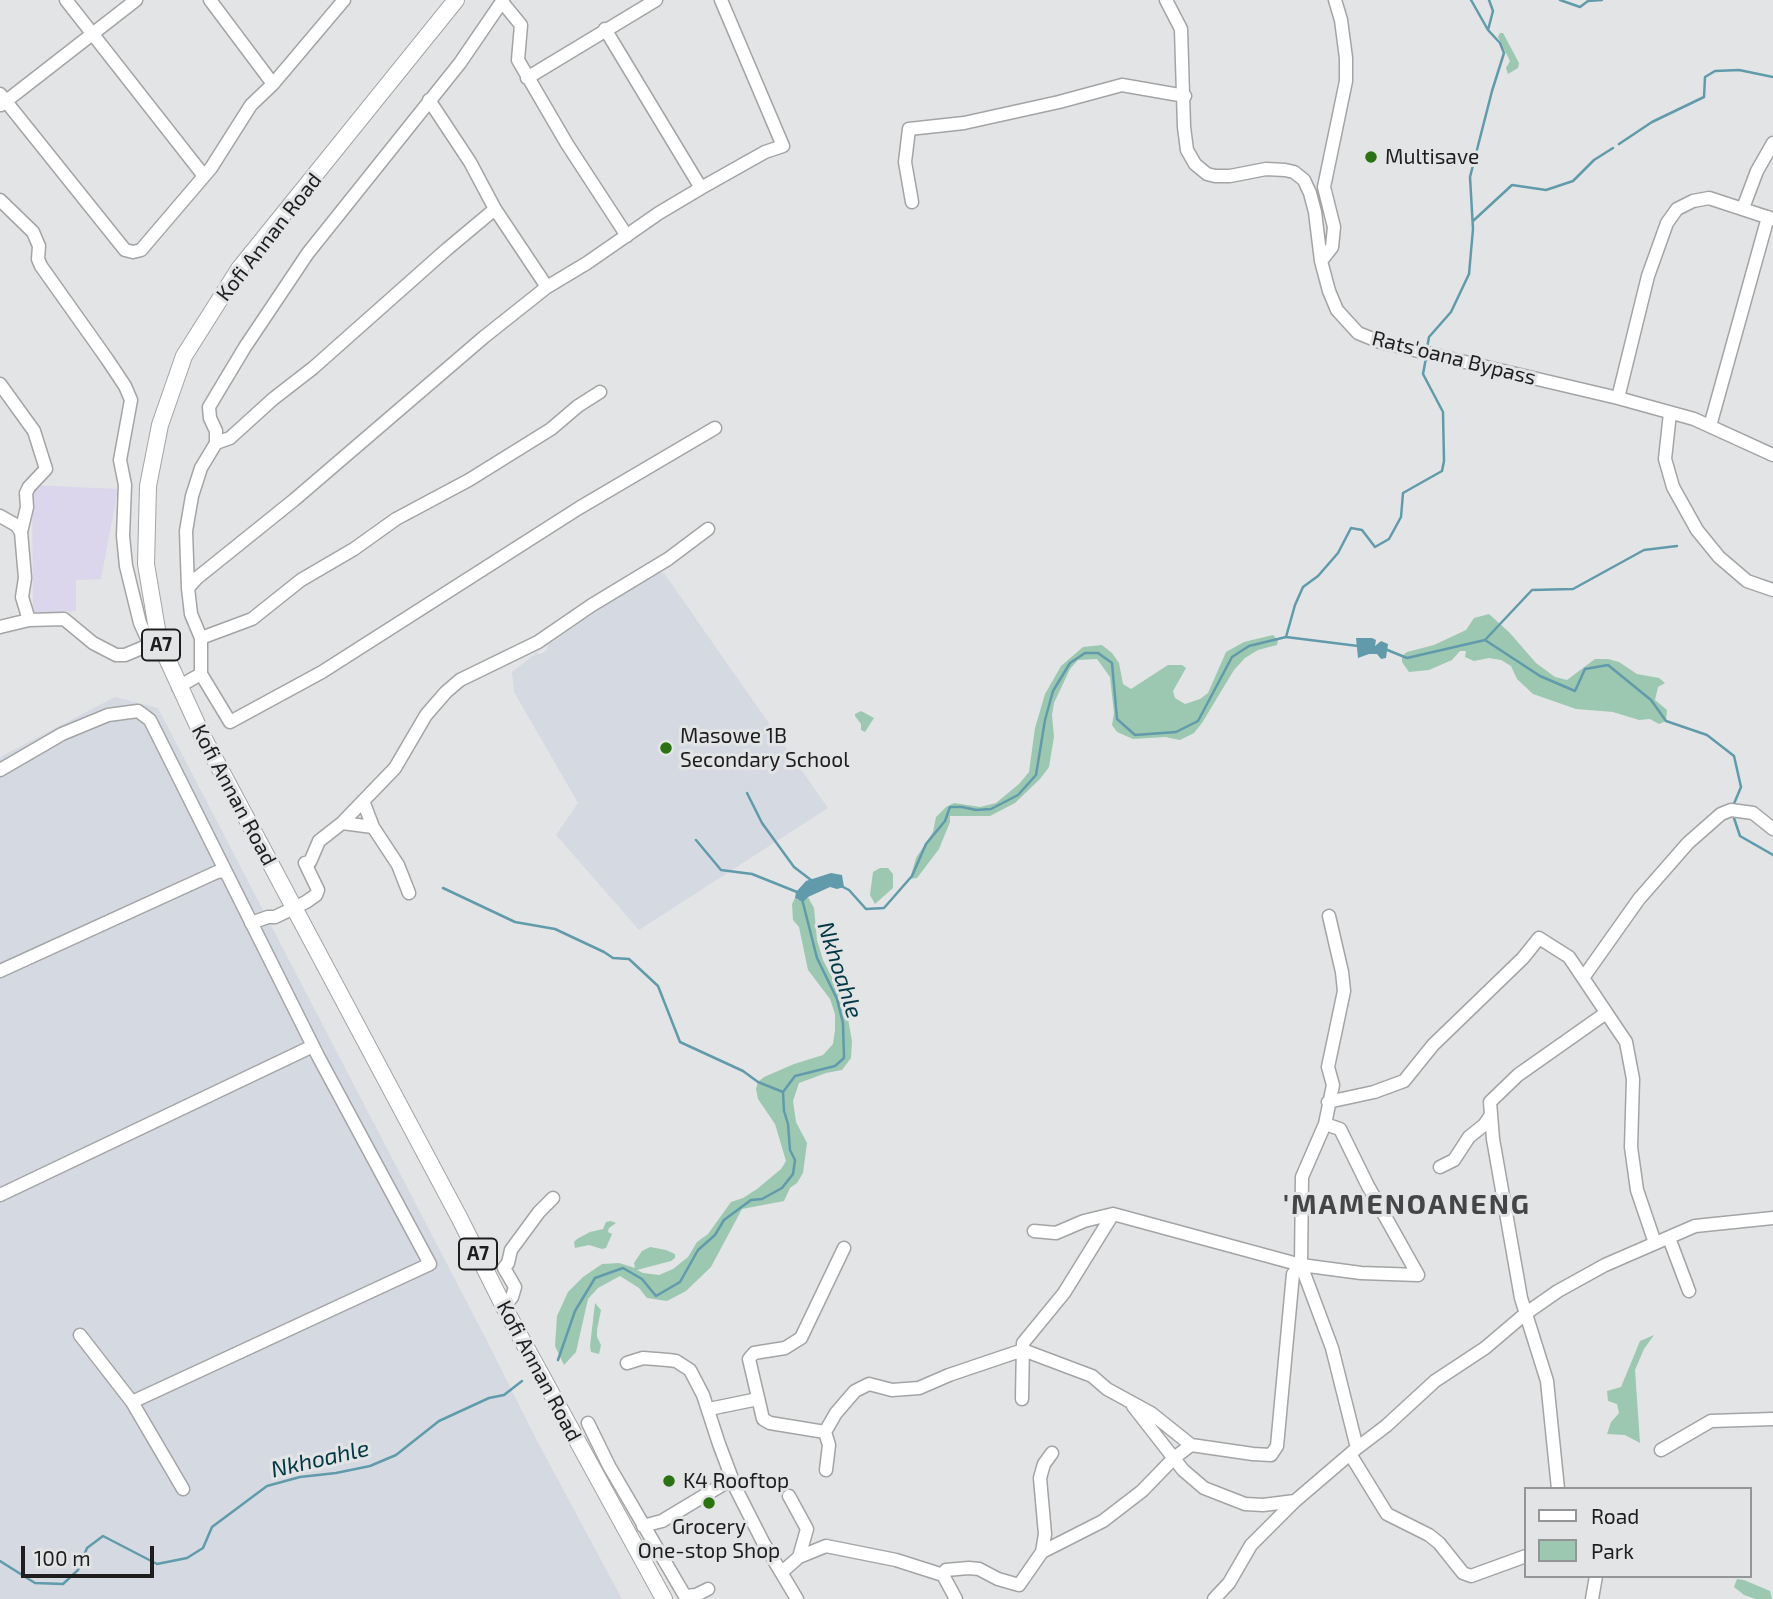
<!DOCTYPE html>
<html>
<head>
<meta charset="utf-8">
<style>
	body { margin:0 }
	#map { position:relative; width:1773px; height:1599px; overflow:hidden; background:#e3e4e5; font-family:"Exo 2",sans-serif }
	canvas { display:block }
	.legend { position:absolute; left:1524px; top:1487px; width:228px; height:91px; box-sizing:border-box; background:#e3e4e5; border:2px solid #949596; margin:0; padding:9px 12px; list-style:none; font-size:21px; color:#1e1e1f }
	.legend li { display:flex; align-items:center; gap:14px; height:35px }
	.legend b { width:35px; border:2px solid #949596 }
	.scale { position:absolute; left:21px; top:1546px; width:133px; height:32px; box-sizing:border-box; border:4px solid #1e1e1f; border-top:0; padding-left:9px; font-size:21px; line-height:24px; white-space:nowrap; color:#1e1e1f; -webkit-text-stroke:5px #e3e4e5; paint-order:stroke }
</style>
</head>
<body>
<div id="map">
<canvas width="1773" height="1599"></canvas>
<ul class="legend">
<li><b style="height:9px;background:#fff"></b>Road</li>
<li><b style="height:19px;background:#9cc8b1"></b>Park</li>
</ul>
<div class="scale">100 m</div>
</div>
<script>
const c = document.querySelector('canvas').getContext('2d');
c.lineJoin = 'round';
function fillPath(path, color) { c.fillStyle = color; c.fill(path, 'evenodd'); }
const shape = rows => new Path2D(rows.map(r => 'M' + r).join(''));
function stroke(path, color, width, dash) { c.strokeStyle = color; c.lineWidth = width; c.lineCap = dash ? 'butt' : 'round'; c.setLineDash(dash || []); c.stroke(path); }
function write(font, color, halo, rows, align = 'center') {
  c.font = font + ' "Exo 2",sans-serif'; c.lineWidth = 6; c.setLineDash([]); c.textBaseline = 'middle'; c.strokeStyle = halo; c.fillStyle = color; for (const [text, x, y, turn = 0] of rows) {
    c.save(); c.translate(x, y); c.rotate((+turn || 0) * Math.PI / 180); c.textAlign = isNaN(turn) ? turn : align; if (halo) c.strokeText(text, 0, 0); c.fillText(text, 0, 0); c.restore();
  }
}
fillPath(shape([
	[32,485,118,489,101,579,76,580,76,611,33,613]
]), '#dbd6ec');
fillPath(shape([
	[655,571,664,573,828,808,639,930,556,835,578,803,514,692,512,672,536,653,541,654,547,650,548,645],
	[115,697,158,708,485,1337,535,1437,622,1599,0,1599,0,757]
]), '#d5dae2');
fillPath(shape([
	[1500,33,1503,33,1519,63,1518,68,1508,74,1506,68,1510,61,1498,37],
	[1489,614,1509,632,1536,663,1555,677,1567,680,1595,659,1608,659,1619,662,1637,674,1659,678,1665,683,1658,687,1655,700,1667,710,1666,721,1659,724,1650,719,1639,720,1613,712,1576,709,1533,694,1517,679,1511,666,1501,660,1489,658,1474,661,1465,657,1466,651,1460,651,1452,660,1429,670,1409,672,1402,662,1402,656,1407,652,1434,645,1466,630,1474,618],
	[1273,635,1278,640,1277,645,1258,650,1245,658,1234,670,1202,723,1194,733,1180,740,1165,737,1133,739,1117,732,1112,725,1114,713,1110,677,1097,659,1078,660,1070,669,1054,703,1052,715,1054,737,1049,767,1040,779,1015,803,990,816,950,816,950,822,939,849,917,878,910,879,916,858,933,832,936,817,946,807,954,803,980,807,996,803,1019,784,1029,772,1035,728,1045,694,1061,666,1083,647,1102,645,1112,653,1119,663,1123,684,1131,689,1168,665,1182,665,1186,668,1173,691,1175,698,1185,704,1200,699,1208,693,1226,652,1244,642],
	[861,711,874,718,865,732,861,730,861,724,855,716,855,714],
	[880,868,888,868,893,874,893,888,875,904,870,895,873,872],
	[808,897,814,908,817,940,823,960,845,1002,852,1041,851,1058,842,1070,826,1073,799,1083,793,1101,796,1122,807,1143,803,1173,797,1183,790,1188,784,1201,742,1209,711,1267,686,1291,667,1301,647,1298,639,1288,620,1276,598,1288,588,1299,576,1352,564,1365,555,1346,557,1316,568,1292,583,1277,602,1264,619,1263,635,1268,634,1263,642,1251,650,1247,666,1250,675,1254,675,1258,671,1261,637,1270,643,1273,659,1275,673,1269,688,1257,697,1242,708,1234,731,1202,743,1198,757,1189,781,1169,786,1161,775,1124,758,1099,756,1089,758,1082,764,1077,794,1064,823,1055,833,1044,835,1030,835,1014,830,999,808,970,799,927,793,920,792,904,795,898,798,900],
	[611,1221,616,1223,609,1228,608,1232,612,1234,606,1248,602,1249,589,1245,575,1248,574,1242,577,1239,590,1232,603,1229,606,1222],
	[595,1303,601,1310,597,1330,597,1337,601,1345,599,1354,591,1352,590,1346],
	[1654,1335,1644,1349,1635,1370,1640,1443,1625,1435,1607,1434,1611,1422,1619,1413,1617,1404,1608,1401,1607,1391,1621,1387,1640,1341],
	[1737,1579,1744,1580,1770,1591,1772,1599,1756,1599,1744,1595,1734,1587]
]), '#9cc8b1');
fillPath(shape([
	[1356,638,1372,638,1376,640,1375,646,1381,641,1388,644,1386,658,1381,659,1377,654,1369,654,1358,658],
	[831,873,842,875,844,887,837,889,830,887,808,897,803,902,795,898,796,892,806,881]
]), '#619bab');
stroke(shape([
	[1471,0,1488,30],
	[1560,0,1580,7,1588,1,1602,0],
	[1619,144,1652,122,1704,97,1705,77,1715,71,1739,70,1773,77],
	[1473,221,1512,185,1546,190,1573,181,1594,160,1613,148],
	[1427,348,1429,337,1451,312,1469,274,1473,229,1470,177,1492,91,1504,53,1500,43,1488,30,1493,11,1489,0],
	[1286,637,1295,605,1303,587,1318,576,1338,553,1351,528,1362,530,1375,547,1389,539,1401,517,1403,493,1442,471,1444,461,1443,412,1423,374,1426,358],
	[1485,640,1532,590,1573,589,1644,550,1677,546],
	[1385,649,1407,658,1485,640,1540,676,1575,691,1585,669,1608,665,1651,700,1666,721,1707,735,1734,756,1741,787,1733,806],
	[747,793,762,823,794,867,811,880],
	[1733,815,1740,836,1773,855],
	[696,840,721,870,752,874,797,892],
	[841,886,849,890,866,909,884,908,912,876,926,844,945,821,950,807,962,807,976,810,991,809,1018,795,1036,775,1045,720,1053,691,1070,663,1085,653,1098,653,1112,663,1117,719,1135,735,1176,732,1198,721,1232,657,1249,646,1286,637,1358,646],
	[443,888,515,922,555,929,604,952,613,958,629,959,658,986,680,1042,743,1071,758,1082,783,1092],
	[558,1360,575,1311,595,1278,623,1268,642,1279,656,1296,680,1282,698,1250,715,1235,724,1220,751,1200,762,1199,782,1188,793,1174,795,1160,790,1150,788,1124,784,1111,783,1092,795,1076,835,1066,844,1058,843,1023,837,999,817,958,802,899],
	[0,1561,35,1583,63,1584,78,1570,87,1548,103,1536,157,1564,187,1558,203,1548,212,1527,267,1486,300,1477,336,1473,370,1466,396,1455,439,1421,489,1398,504,1395,522,1381]
]), '#619bab', 2.5);
const minor = shape([
	[66,0,204,176],
	[210,0,273,84],
	[1166,0,1181,29,1184,127,1187,150,1195,164,1207,174,1215,176,1230,176,1266,169,1285,170,1294,172,1304,180,1310,193,1315,212,1321,261,1329,291,1337,310,1358,333,1380,342,1618,398,1648,276,1667,223,1677,209,1693,201,1709,198,1773,219],
	[502,2,521,25,518,60,567,144,627,236],
	[605,29,701,188],
	[527,78,656,0],
	[0,94,125,250,133,252,141,250,211,168,251,105,273,84,344,0],
	[429,100,470,162,495,209,547,287],
	[1,105,136,0],
	[0,200,33,232,39,246,38,259,41,266,107,359,125,386,131,400,120,460,125,485,123,536,126,566,140,623,150,645],
	[912,202,905,162,909,129,964,123,1059,102,1122,85,1185,96],
	[1743,208,1757,171,1773,143],
	[1321,261,1332,247,1334,227,1324,187,1346,81,1346,58,1341,20,1335,0],
	[0,384,34,431,46,469,29,487,26,493,27,507,21,532],
	[1618,398,1694,419,1773,455],
	[1670,413,1665,459,1673,487,1697,530,1719,557,1747,581,1773,590],
	[1710,426,1768,217],
	[216,443,230,438,273,399,313,368,446,250,495,209],
	[0,516,16,525,21,532,25,578,22,597,29,620],
	[188,588,197,578,294,500,484,337,547,287,587,263,659,213,701,188,765,152,783,146,721,0],
	[0,627,29,620,64,619,93,643,116,655,125,655,156,642],
	[201,638,252,619,301,580,354,549,396,519,469,480,551,429,578,406,600,392],
	[201,674,230,722,322,672,579,508,715,428],
	[178,687,201,674,201,638,191,614,188,588,186,531,192,496,201,468,216,443,216,431,210,418,209,407,245,347,308,253,460,63,503,0],
	[0,770,62,734,108,715,138,711,150,720,318,1056,430,1264,132,1402],
	[363,801,373,827,398,865,409,893],
	[342,823,373,827],
	[1329,916,1342,972,1344,991,1328,1067,1333,1085,1325,1124,1302,1177,1301,1265,1332,1348,1357,1448],
	[251,923,268,917,275,917,306,902,316,895,318,890,305,863,310,862,319,841,342,823,395,768,426,715,446,692,460,680,538,642,592,605,668,559,708,529],
	[0,971,217,872,225,871],
	[1583,978,1639,899,1688,843,1721,814,1731,810,1753,813,1773,829],
	[1328,1102,1374,1092,1404,1081,1433,1045,1523,958,1539,938,1569,957,1626,1042,1633,1079,1631,1147,1637,1190,1655,1243],
	[1325,1124,1340,1129,1368,1186,1418,1275],
	[1440,1167,1454,1160,1469,1137,1484,1125,1491,1115],
	[0,1195,313,1046],
	[1034,1231,1056,1233,1084,1221,1113,1214,1301,1265,1361,1273,1418,1275],
	[1669,1238,1689,1291],
	[504,1307,512,1297,515,1287,504,1268,508,1263,511,1250,539,1212,553,1198],
	[80,1335,132,1402,183,1489],
	[627,1363,643,1358,668,1360,676,1361,690,1370,703,1395,719,1444,736,1489,763,1542,797,1599],
	[1022,1399,1023,1343,1064,1293,1113,1214],
	[1133,1406,1183,1470,1204,1488,1245,1504,1263,1505,1295,1501],
	[709,1409,758,1399],
	[588,1423,609,1466,685,1596,696,1595,708,1589],
	[825,1432,770,1423,763,1419,749,1359,754,1353,785,1348,801,1338,844,1248],
	[1661,1450,1711,1421,1773,1419],
	[1350,1454,1387,1514,1429,1535,1439,1543,1463,1573,1471,1576,1526,1556],
	[826,1470,829,1445,825,1432,836,1413,855,1391,869,1384,892,1390,919,1388,949,1375,1023,1350,1092,1376,1107,1389,1151,1413,1191,1445],
	[1558,1489,1547,1381,1521,1298,1493,1139,1490,1102,1518,1075,1606,1013],
	[643,1526,662,1521,732,1479],
	[1042,1552,1103,1521,1142,1491,1174,1458,1191,1445,1253,1454,1271,1455,1277,1446,1293,1274,1301,1265],
	[799,1557,826,1546,896,1560,943,1575,956,1599],
	[782,1572,799,1557,807,1529,789,1496],
	[943,1575,946,1570,969,1568,979,1569,998,1579,1019,1585,1042,1552,1045,1534,1040,1478,1044,1464,1052,1453],
	[1214,1599,1229,1583,1251,1545,1295,1501,1357,1448,1386,1426,1435,1381,1485,1348,1525,1314,1558,1291,1605,1265,1695,1226,1773,1218],
	[1592,1599,1596,1576]
]);
const major = shape([
	[456,0,239,269,184,356,160,425,148,486,146,564,159,641,202,735,460,1219,504,1307,664,1599]
]);
stroke(minor, '#a3a4a5', 15);
stroke(major, '#a3a4a5', 18);
stroke(minor, '#fff', 12);
stroke(major, '#fff', 16);
for (const [x, y, r, color] of [
	[1371,157,7,"#2b7213"],
	[666,748,7,"#2b7213"],
	[669,1481,7,"#2b7213"],
	[709,1503,7,"#2b7213"]
]) { const dot = new Path2D(); dot.arc(x, y, r, 0, 2 * Math.PI); c.fillStyle = color; c.fill(dot); stroke(dot, '#e3e4e5', 2.5); }
for (const [x, y, w] of [
	[161,645,38],
	[478,1254,38]
]) { const box = new Path2D(); box.roundRect(x - w / 2, y - 15.5, w, 31, 5); c.fillStyle = '#e3e4e5'; c.fill(box); stroke(box, '#1e1e1f', 2); }
write('bold 19px', '#1e1e1f', null, [
	["A7",161,645],
	["A7",478,1254]
]);
write('21px', '#1e1e1f', '#e3e4e5', [
	["Multisave",1385,157],
	["Masowe 1B",680,736],
	["Secondary School",680,760],
	["K4 Rooftop",683,1481],
	["Grocery",709,1527,"center"],
	["One-stop Shop",709,1551,"center"]
], 'left');
write('21px', '#1e1e1f', '#e3e4e5', [
	["Kofi Annan Road",269,237,-52],
	["Rats'oana Bypass",1454,358,14],
	["Kofi Annan Road",234,795,62],
	["Kofi Annan Road",539,1371,62]
]);
write('italic 23px', '#003945', '#e3e4e5', [
	["Nkhoahle",840,970,72],
	["Nkhoahle",320,1459,-13]
]);
c.letterSpacing = '2px';
write('bold 28px', '#444546', '#e3e4e5', [
	["'MAMENOANENG",1407,1205]
]);
c.letterSpacing = '0px';
</script>
</body>
</html>
